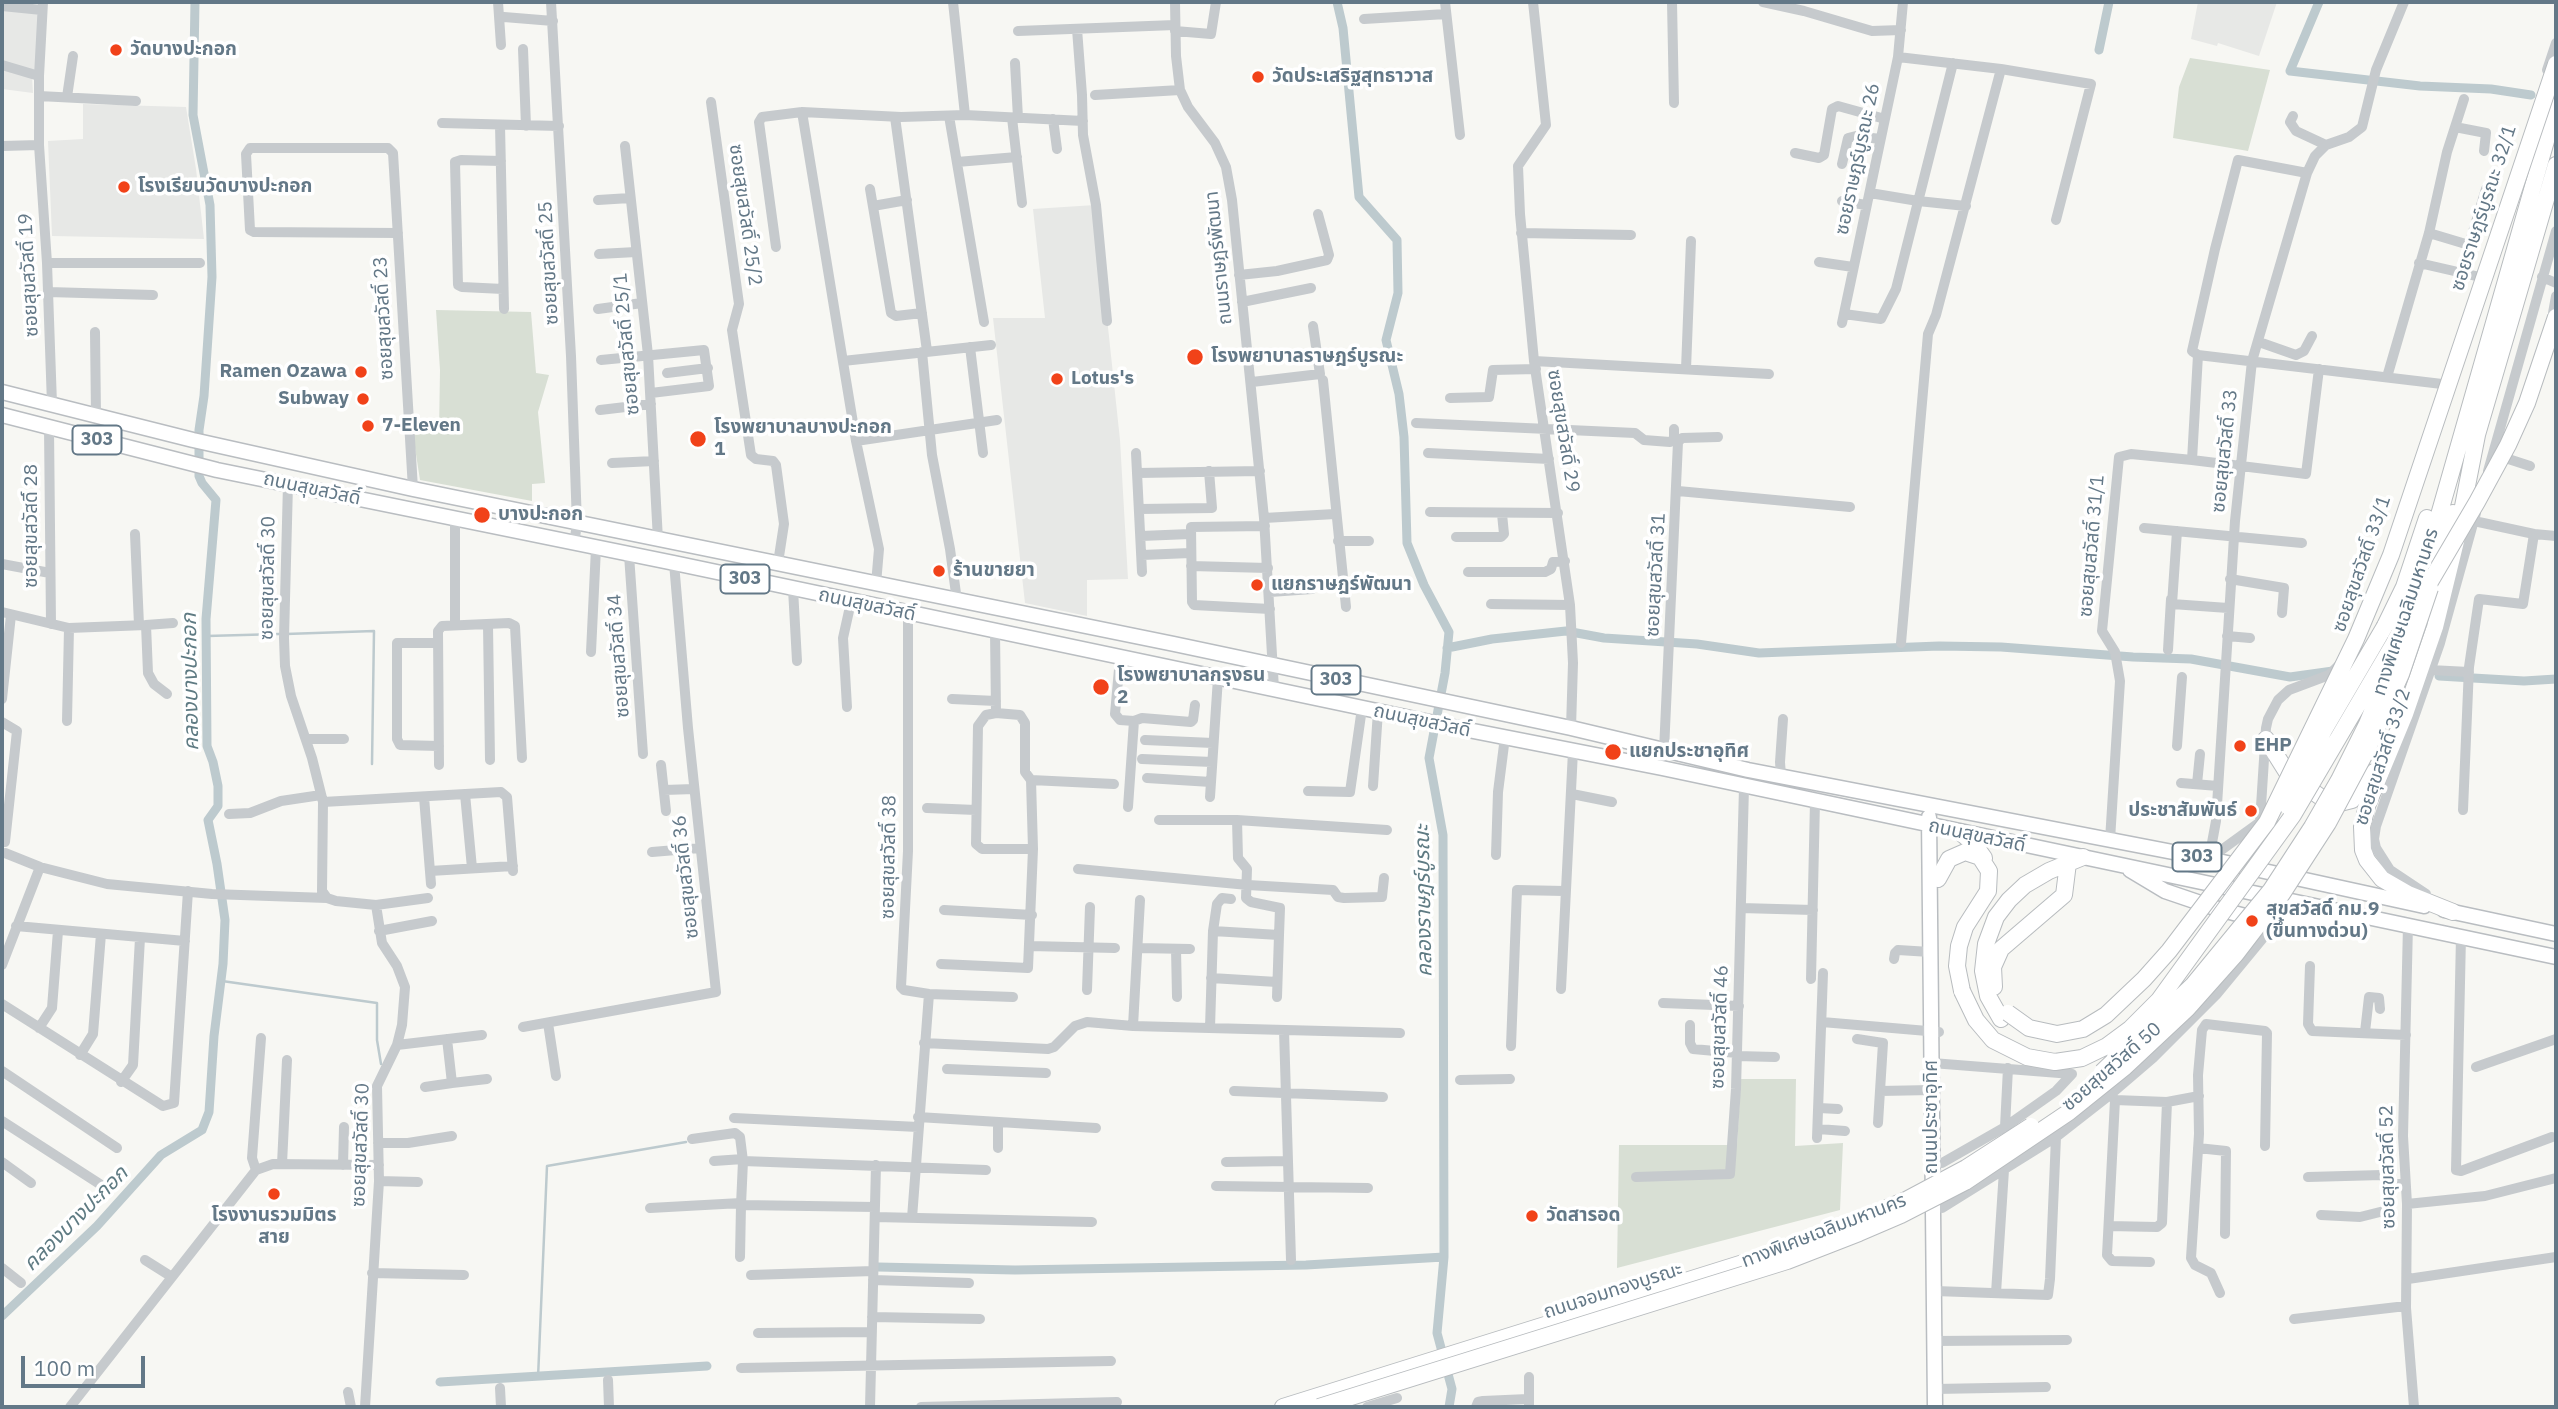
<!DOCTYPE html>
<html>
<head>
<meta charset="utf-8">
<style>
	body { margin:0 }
	#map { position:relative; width:2558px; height:1409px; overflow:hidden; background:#f7f7f3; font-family:"IBM Plex Sans",sans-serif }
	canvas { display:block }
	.frame { position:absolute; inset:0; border:4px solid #637887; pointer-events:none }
	.scale { position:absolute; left:21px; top:1356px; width:124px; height:32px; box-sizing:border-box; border:4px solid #637887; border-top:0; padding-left:9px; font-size:21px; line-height:24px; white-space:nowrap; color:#637887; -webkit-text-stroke:5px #fff; paint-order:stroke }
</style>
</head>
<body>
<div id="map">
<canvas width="2558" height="1409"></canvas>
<div class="frame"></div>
<div class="scale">100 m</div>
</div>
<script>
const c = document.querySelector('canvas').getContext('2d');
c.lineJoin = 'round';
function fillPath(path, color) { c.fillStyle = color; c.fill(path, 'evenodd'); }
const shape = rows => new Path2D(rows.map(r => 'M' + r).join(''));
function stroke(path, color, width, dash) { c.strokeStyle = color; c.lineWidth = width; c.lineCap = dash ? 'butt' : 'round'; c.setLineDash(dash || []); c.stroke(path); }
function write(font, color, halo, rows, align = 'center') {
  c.font = font + ' "IBM Plex Sans","Noto Sans Thai",sans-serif'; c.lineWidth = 7; c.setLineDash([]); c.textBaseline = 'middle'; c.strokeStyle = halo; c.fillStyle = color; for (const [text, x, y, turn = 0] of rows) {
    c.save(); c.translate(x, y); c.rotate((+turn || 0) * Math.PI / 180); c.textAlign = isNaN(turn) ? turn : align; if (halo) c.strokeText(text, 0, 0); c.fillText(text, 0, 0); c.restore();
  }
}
fillPath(shape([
	[2198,2,2277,2,2259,56,2218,43,2217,46,2191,39],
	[2,9,39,12,36,69,32,77,33,93,2,89],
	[83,104,186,107,196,169,204,239,52,236,48,141,83,139],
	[1095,205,1120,440,1128,579,1087,580,1087,616,1025,603,993,318,1045,318,1033,209]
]), '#e7e8e6');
fillPath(shape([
	[2190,58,2270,70,2248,151,2173,138,2179,87],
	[436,310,531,312,536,373,549,375,538,412,545,483,532,484,532,501,420,480,413,435,439,432,440,370],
	[1741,1079,1796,1079,1795,1146,1843,1143,1840,1210,1617,1268,1619,1145,1737,1145]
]), '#d8dfd4');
stroke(shape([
	[286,634,374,631,372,764],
	[207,636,279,634],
	[222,981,377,1003,377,1040,381,1064],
	[538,1378,547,1166,686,1142]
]), '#bdcace', 2.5);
stroke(shape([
	[1337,2,1343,28,1359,197,1397,240,1398,293,1386,340,1399,394,1404,437,1407,543,1424,585,1449,632,1445,673,1429,758,1443,835,1444,1257,1437,1333,1452,1389,1449,1407],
	[2319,2,2290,71,2420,86,2491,89,2531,95],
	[2099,50,2109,2],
	[1447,648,1492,639,1566,631,1604,638,1697,644,1759,653,1939,646,2001,647,2133,657,2191,659,2290,677,2333,671],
	[2439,676,2524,681,2556,679],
	[878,1267,1015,1270,1306,1265,1444,1257],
	[2,1316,97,1226,161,1155,202,1130,209,1112,214,1036,223,964,225,920,217,864,208,820,218,806,218,786,213,762,207,746,206,619,216,500,202,483,199,476,199,430,204,396,212,277,210,205,193,115,195,2],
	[440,1382,707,1366]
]), '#bdcace', 9);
const major = shape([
	[2,392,193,440,413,489,1174,644,1571,728,1748,770,2209,859,2424,906],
	[2,415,217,470,674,563,1458,728,1662,768,2556,957],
	[1929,817,1935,1407],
	[2130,870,2165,891,2215,908,2260,920,2292,922,2355,919],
	[2444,910,2556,934]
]);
const highway = shape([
	[2474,445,2556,165],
	[2438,562,2453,513],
	[2419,585,2556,106],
	[2385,626,2404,587,2427,518],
	[2266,739,2288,774,2322,798,2336,804,2352,800,2374,772],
	[1960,832,1974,844,1984,858],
	[1938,879,1949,859,1965,852,1980,857,1989,871,1988,891,1965,927,1959,946,1957,966,1962,991],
	[2453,912,2408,894,2382,879,2367,860,2363,850,2362,827,2367,806,2405,714,2435,627,2457,537,2477,435],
	[1994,987,1993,967,2001,949,2064,895,2068,863],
	[2001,1019,1988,996,1983,971,1986,944,1996,917,2009,900,2025,885,2049,871,2083,857],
	[1283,1407,1791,1248]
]);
stroke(major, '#b9bdc1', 17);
stroke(highway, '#b8bcbf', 18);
stroke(shape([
	[43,2,39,76,39,145,47,263,52,404],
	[498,2,501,45],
	[551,2,571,356,577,524,574,544],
	[953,2,965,115],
	[1175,2,1176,56,1180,90,1188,107,1215,143,1226,167,1232,200,1264,518,1274,689],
	[1445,2,1460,135],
	[1533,2,1546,125,1518,166,1520,214,1534,361,1570,605,1573,663,1571,728],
	[1672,2,1674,103],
	[1763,2,1804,11,1872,31,1901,30],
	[2,6,42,10],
	[504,17,553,21],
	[1364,19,1446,14],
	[1077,29,1082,95,1083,135,1096,205,1107,321],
	[1018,31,1175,25],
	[1175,31,1211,34,1216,2],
	[523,49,526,126],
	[1898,57,2001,69,2091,84,2056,220],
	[1015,63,1018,118],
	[2,65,39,76],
	[2547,70,2556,43],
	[1095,95,1180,90],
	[39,96,136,101],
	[67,97,73,56],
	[711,102,739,304,732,330,751,455,756,459,773,461,776,465,784,524,778,563],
	[802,112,856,441,879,549,876,584],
	[949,116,984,322],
	[2293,116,2290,122,2296,131,2326,145],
	[895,117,927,351],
	[1012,118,1022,203],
	[1053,119,1057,149],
	[442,123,559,126],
	[500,125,504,309],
	[2455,127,2486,133,2484,151],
	[2,146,39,145],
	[625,146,648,355,658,540],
	[1795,153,1819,158,1824,155,1832,109,1838,106,1885,119],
	[501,161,461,160,455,162,458,285,462,287,503,289],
	[957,162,1017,157],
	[1842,164,1848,138,1856,136,1880,139],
	[2307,173,2238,160,2215,249,2192,351,2198,355,2442,384],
	[870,189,891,313,896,316,922,313],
	[1870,193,1918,201,1966,206],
	[598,200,630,198],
	[1842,201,1866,205],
	[873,206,907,200],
	[398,233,254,232,250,230,246,154,250,148,388,148,393,153,413,489],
	[1521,233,1631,235],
	[2429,233,2469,245,2486,189],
	[776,247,759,122,762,117,802,112,901,117,965,115,1083,121],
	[599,254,636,252],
	[1819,262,1853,267],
	[47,263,200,263],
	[2419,263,2480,277],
	[2463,273,2469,245],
	[1239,275,1277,271,1327,260,1329,255,1318,214],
	[2542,277,2556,283],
	[48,292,153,295],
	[1242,302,1311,288],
	[598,309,642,303],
	[2553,313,2556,296],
	[1844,314,1881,319,1896,289,1953,63],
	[1842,323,1898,57,1903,2],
	[95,332,96,416],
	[2259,342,2296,355,2304,351,2312,336],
	[970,347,983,453],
	[922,352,932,455,950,549,957,601],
	[601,360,704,350,709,386,651,393],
	[843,361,991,345],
	[1534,361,1769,374],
	[1686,369,1691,241],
	[667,373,708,368],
	[2387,377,2429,233,2447,152,2464,99],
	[1323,380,1346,607],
	[1252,382,1320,374,1313,326],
	[1450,398,1489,397,1493,370,1536,369],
	[600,410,651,404],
	[1416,423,1635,433,1644,440,1670,442,1674,439,1674,429],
	[49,428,51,624],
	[856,441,997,420],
	[1136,453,1142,572],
	[1428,453,1549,459],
	[2496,455,2530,466],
	[2192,460,2198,355],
	[612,463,654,461],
	[2488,471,2556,231],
	[1138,473,1260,471],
	[288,484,284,638,285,666,291,696,312,758,323,802,322,891,327,898,336,901,376,905,382,943,397,966,405,987,402,1025,397,1045,377,1086,379,1181,365,1407],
	[1678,491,1850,507],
	[1140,509,1212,508,1209,471],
	[1430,512,1558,513],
	[1264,518,1335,514],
	[2474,521,2534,534],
	[1265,526,1191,527,1192,602,1194,605,1270,609],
	[2144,528,2302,543],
	[2177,531,2172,604,2228,608],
	[135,534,139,625],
	[1141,536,1190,534],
	[1456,537,1501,537,1504,534,1502,514],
	[1338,541,1369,541],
	[629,555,643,754],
	[1142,555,1190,553],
	[2,564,50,573],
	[1191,566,1268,568],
	[1468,572,1545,572,1551,569,1553,562,1565,561],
	[2230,579,2284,588,2282,613],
	[793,589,797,661],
	[1270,592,1312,589],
	[1491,604,1570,605],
	[2,612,69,628,146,625,148,673,154,684,167,694],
	[908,613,908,851,901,987,904,990,929,994,1013,997],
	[146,625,173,623],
	[455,625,455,520],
	[488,625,490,760],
	[995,631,996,713],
	[2227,636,2250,638],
	[438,643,397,643,397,739,400,745,439,746],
	[1901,643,1928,334,1936,315,2001,69],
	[2168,650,2171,599],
	[591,652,596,548],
	[1120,658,1115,714,1120,720,1134,721,1128,807],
	[2430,670,2469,672],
	[2,699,11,615],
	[952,699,996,701],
	[847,707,843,638,851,602],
	[67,721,69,628],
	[1134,721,1142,718,1191,722,1193,720,1195,705],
	[2,722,17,731,5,842],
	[306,739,344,739],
	[1145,740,1213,743],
	[2177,746,2182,677],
	[1664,751,1678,442,1682,438,1718,437],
	[1142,759,1212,762],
	[439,765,438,631,442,626,509,623,515,626,522,758],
	[661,765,666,811],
	[1781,776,1780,762,1783,719],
	[1147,778,1211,782],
	[1031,780,1114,784],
	[2181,783,2218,786],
	[2197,784,2200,754],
	[1373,786,1378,711],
	[664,790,694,789],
	[1308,791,1350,792,1362,708],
	[465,794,472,868],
	[1572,794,1612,802],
	[424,797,431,884],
	[1210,797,1218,678],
	[323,802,501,792,507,797,513,871],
	[927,808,976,810],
	[2463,810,2469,667,2479,599,2523,604,2534,534,2556,536],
	[229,814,250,813,281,801,321,795],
	[1159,820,1237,820,1387,830],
	[1237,820,1238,858,1247,869,1246,898,1251,902,1280,908,1279,935],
	[2110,840,2120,681,2115,652,2102,631,2119,457,2131,454,2192,460,2306,474,2319,369],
	[652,852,700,848],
	[5,853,40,867,107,884,212,894,327,898],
	[1496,855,1498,792,1505,737],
	[2209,859,2260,822,2266,728,2268,719,2278,700,2289,690,2329,675,2339,665],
	[2209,859,2216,821,2235,521,2252,361,2307,173,2315,156,2326,145,2349,137,2362,127,2376,70,2404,2],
	[1078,869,1248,885,1333,890,1338,897,1344,898,1382,897,1384,878],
	[430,871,513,866],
	[2426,894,2390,870,2376,848,2374,839,2376,826,2440,643,2476,513],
	[376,905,428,898],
	[1741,908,1813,910],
	[944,910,1032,915],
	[2408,925,2403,1136,2407,1204,2406,1308,2414,1407],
	[16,926,185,941],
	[379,931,432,921],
	[1213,931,1279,935,1277,997],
	[2461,936,2456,1170,2461,1171,2552,1137],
	[1030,946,1115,948],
	[1138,948,1190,949],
	[1176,949,1177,997],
	[1894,959,1895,953,1898,950,1930,952],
	[941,964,1028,968,1033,849,1031,780,1025,772,1025,723,1020,715,996,713,986,715,978,726,976,844,982,849,1033,849],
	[2,965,40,867],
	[2310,966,2308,1024,2312,1031,2406,1035],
	[1211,978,1277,982],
	[1811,979,1815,801],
	[1561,989,1573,751],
	[1087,990,1090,907],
	[1663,1003,1739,1006],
	[2,1004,163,1106,174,1103,188,891],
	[1822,1022,1939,1032],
	[548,1023,556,1076],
	[1690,1025,1690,1043,1693,1049,1737,1053],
	[1133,1026,1140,900],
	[523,1027,716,992,688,728,674,563],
	[39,1028,52,1008,58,931],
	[1210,1028,1213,931,1217,904,1222,898,1231,899],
	[1284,1030,1291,1260],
	[2365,1032,2369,997,2379,998,2380,1009],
	[1857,1039,1883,1043,1880,1091],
	[924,1043,1048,1049,1054,1047,1075,1026,1087,1022,1133,1026,1400,1033],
	[397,1045,482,1035],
	[1511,1046,1517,890,1564,891],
	[80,1055,93,1034,101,934],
	[1737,1056,1775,1057],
	[1932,1063,2072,1074],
	[2476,1067,2556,1039],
	[947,1069,1046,1073],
	[2,1071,117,1148],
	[1460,1080,1510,1079],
	[121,1082,133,1065,140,938],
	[452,1083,487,1079],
	[425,1087,452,1083,447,1039],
	[1234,1091,1383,1097],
	[2111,1094,2115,1100,2107,1255,2112,1261,2150,1262],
	[2115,1100,2167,1102,2199,1096],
	[1819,1108,1838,1109],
	[918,1117,1096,1128],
	[734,1118,918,1127],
	[2,1121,109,1190],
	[1878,1123,1880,1091,1932,1090],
	[2005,1127,2008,1068],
	[1818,1129,1845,1131],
	[1817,1138,1823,973],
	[692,1139,735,1133,740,1137,743,1161,741,1205],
	[378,1143,408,1143,452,1136],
	[998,1148,998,1122],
	[2198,1148,2226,1151,2225,1234],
	[714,1161,743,1159],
	[743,1161,986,1170],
	[2,1162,31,1183],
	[1226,1162,1288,1161],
	[1942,1163,2005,1127,2056,1091,2072,1074],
	[282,1164,287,1060],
	[343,1165,344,1127],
	[256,1170,252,1158,261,1038],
	[1636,1177,1730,1174,1736,1089,1744,787],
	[2308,1177,2382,1175,2389,1184],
	[379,1181,418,1182],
	[1216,1186,1368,1188],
	[2407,1204,2485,1196,2556,1178],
	[650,1208,741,1203],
	[1942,1208,2056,1137,2111,1094,2153,1058,2216,995,2277,921],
	[2321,1215,2360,1217,2384,1211,2389,1203,2389,1184,2405,1184],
	[875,1217,1092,1222],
	[912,1218,929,994],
	[2109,1226,2157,1227,2162,1223,2167,1102],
	[740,1257,741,1205,875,1207],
	[145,1260,172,1277],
	[2,1268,21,1283],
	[372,1273,464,1275],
	[751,1275,873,1271],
	[2408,1279,2556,1257],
	[873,1280,969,1283],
	[1935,1291,2048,1295,2050,1279,2056,1137],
	[1996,1293,2004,1170],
	[2220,1293,2211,1273,2195,1265,2191,1258,2199,1134,2198,1075,2202,1030,2206,1024,2265,1031,2267,1033,2265,1146],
	[872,1317,980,1319],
	[2294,1319,2406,1306],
	[758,1333,871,1332],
	[1935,1341,2067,1340],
	[741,1368,1111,1361],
	[1529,1377,1529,1407],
	[608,1380,609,1407],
	[500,1388,501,1407],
	[1935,1389,2046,1387],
	[348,1392,351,1407],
	[70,1407,256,1170,273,1164,379,1165],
	[870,1407,876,1165],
	[921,1407,1117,1402],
	[1367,1407,1397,1398],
	[1476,1407,1478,1402,1483,1401,1528,1399]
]), '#c6cacd', 10);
stroke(major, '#fff', 14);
stroke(highway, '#fff', 16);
const highwayBridge = shape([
	[2287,806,2324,730,2385,626],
	[1962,991,1976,1020,1993,1040,2027,1057,2055,1062,2082,1058,2107,1046,2130,1029,2159,1000,2293,815,2477,502,2508,445,2527,403,2556,317],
	[2008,1013,2029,1028,2057,1034,2083,1029,2106,1015,2144,979,2169,951,2267,822,2356,639,2391,555,2556,64],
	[2102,1072,2193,985,2271,890,2312,827,2339,780,2367,724,2393,661],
	[1791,1248,1906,1200,1966,1168,2031,1126],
	[1319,1407,1787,1261,1859,1233,1901,1215,1965,1182,2069,1112,2125,1067,2187,1009,2236,954,2282,894,2328,823,2367,750,2401,674,2430,588]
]);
stroke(highwayBridge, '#b8bcbf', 18, []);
stroke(highwayBridge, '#fff', 16);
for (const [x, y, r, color] of [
	[116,50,7,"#f14219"],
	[1258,77,7,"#f14219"],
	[124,187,7,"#f14219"],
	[1195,357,9,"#f14219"],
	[361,372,7,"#f14219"],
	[1057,379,7,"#f14219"],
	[363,399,7,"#f14219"],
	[368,426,7,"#f14219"],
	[698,439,9,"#f14219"],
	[482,515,9,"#f14219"],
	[939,571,7,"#f14219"],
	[1257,585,7,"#f14219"],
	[1101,687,9,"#f14219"],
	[2240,746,7,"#f14219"],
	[1613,752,9,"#f14219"],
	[2251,811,7,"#f14219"],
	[2252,921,7,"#f14219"],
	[274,1194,7,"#f14219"],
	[1532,1216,7,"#f14219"]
]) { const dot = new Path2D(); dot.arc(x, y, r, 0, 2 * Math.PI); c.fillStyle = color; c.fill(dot); stroke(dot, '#fff', 2.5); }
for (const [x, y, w] of [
	[97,440,49],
	[745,579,49],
	[1336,680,49],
	[2197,857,49]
]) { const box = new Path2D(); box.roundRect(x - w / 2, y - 14.5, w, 29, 5); c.fillStyle = '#fff'; c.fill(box); stroke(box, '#637887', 2); }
write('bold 18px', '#637887', null, [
	["303",97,440],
	["303",745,579],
	["303",1336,680],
	["303",2197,857]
]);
write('bold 19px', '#637887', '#fff', [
	["วัดบางปะกอก",130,50],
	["วัดประเสริฐสุทธาวาส",1272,77],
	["โรงเรียนวัดบางปะกอก",138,187],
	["โรงพยาบาลราษฎร์บูรณะ",1211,357],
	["Ramen Ozawa",347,372,"right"],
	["Lotus's",1071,379],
	["Subway",349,399,"right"],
	["7-Eleven",382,426],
	["โรงพยาบาลบางปะกอก",714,428],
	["1",714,450],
	["บางปะกอก",498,515],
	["ร้านขายยา",953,571],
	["แยกราษฎร์พัฒนา",1271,585],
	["โรงพยาบาลกรุงธน",1117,676],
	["2",1117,698],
	["EHP",2254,746],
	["แยกประชาอุทิศ",1629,752],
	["ประชาสัมพันธ์",2237,811,"right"],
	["สุขสวัสดิ์ กม.9",2266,910],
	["(ขึ้นทางด่วน)",2266,932],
	["โรงงานรวมมิตร",274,1216,"center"],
	["สาย",274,1238,"center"],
	["วัดสารอด",1546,1216]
], 'left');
write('19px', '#637887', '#fff', [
	["ซอยราษฎร์บูรณะ 26",1858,159,-78],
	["ซอยราษฎร์บูรณะ 32/1",2484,208,-72],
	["ซอยสุขสวัสดิ์ 25/2",745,215,82],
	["ถนนราษฎร์พัฒนา",1219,258,-96],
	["ซอยสุขสวัสดิ์ 25",549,263,-93],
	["ซอยสุขสวัสดิ์ 19",29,275,-93],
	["ซอยสุขสวัสดิ์ 23",384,318,-93],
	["ซอยสุขสวัสดิ์ 25/1",627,344,-95],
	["ซอยสุขสวัสดิ์ 29",1563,431,81],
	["ซอยสุขสวัสดิ์ 33",2225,451,-84],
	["ถนนสุขสวัสดิ์",312,489,12],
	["ซอยสุขสวัสดิ์ 28",32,526,-90],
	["ซอยสุขสวัสดิ์ 31/1",2092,546,-85],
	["ซอยสุขสวัสดิ์ 33/1",2362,564,-71],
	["ซอยสุขสวัสดิ์ 31",1656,575,-87],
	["ซอยสุขสวัสดิ์ 30",268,578,-89],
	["ถนนสุขสวัสดิ์",867,605,12],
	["ทางพิเศษเฉลิมมหานคร",2406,612,-72],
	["ซอยสุขสวัสดิ์ 34",619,656,-94],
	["ถนนสุขสวัสดิ์",1422,721,12],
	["ซอยสุขสวัสดิ์ 33/2",2383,757,-72],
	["ถนนสุขสวัสดิ์",1977,836,12],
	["ซอยสุขสวัสดิ์ 38",889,857,-89],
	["ซอยสุขสวัสดิ์ 36",686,877,-96],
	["ซอยสุขสวัสดิ์ 46",1720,1027,-88],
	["ซอยสุขสวัสดิ์ 50",2112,1067,-41],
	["ถนนประชาอุทิศ",1932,1117,-90],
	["ซอยสุขสวัสดิ์ 30",361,1145,-88],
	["ซอยสุขสวัสดิ์ 52",2388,1167,-91],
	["ทางพิเศษเฉลิมมหานคร",1824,1231,-21],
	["ถนนจอมทองบูรณะ",1613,1291,-18]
]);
write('italic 21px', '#5f7b83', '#fff', [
	["คลองบางปะกอก",191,682,-91],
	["คลองราษฎร์บูรณะ",1424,901,-91],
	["คลองบางปะกอก",76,1219,-45]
]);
</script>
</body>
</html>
